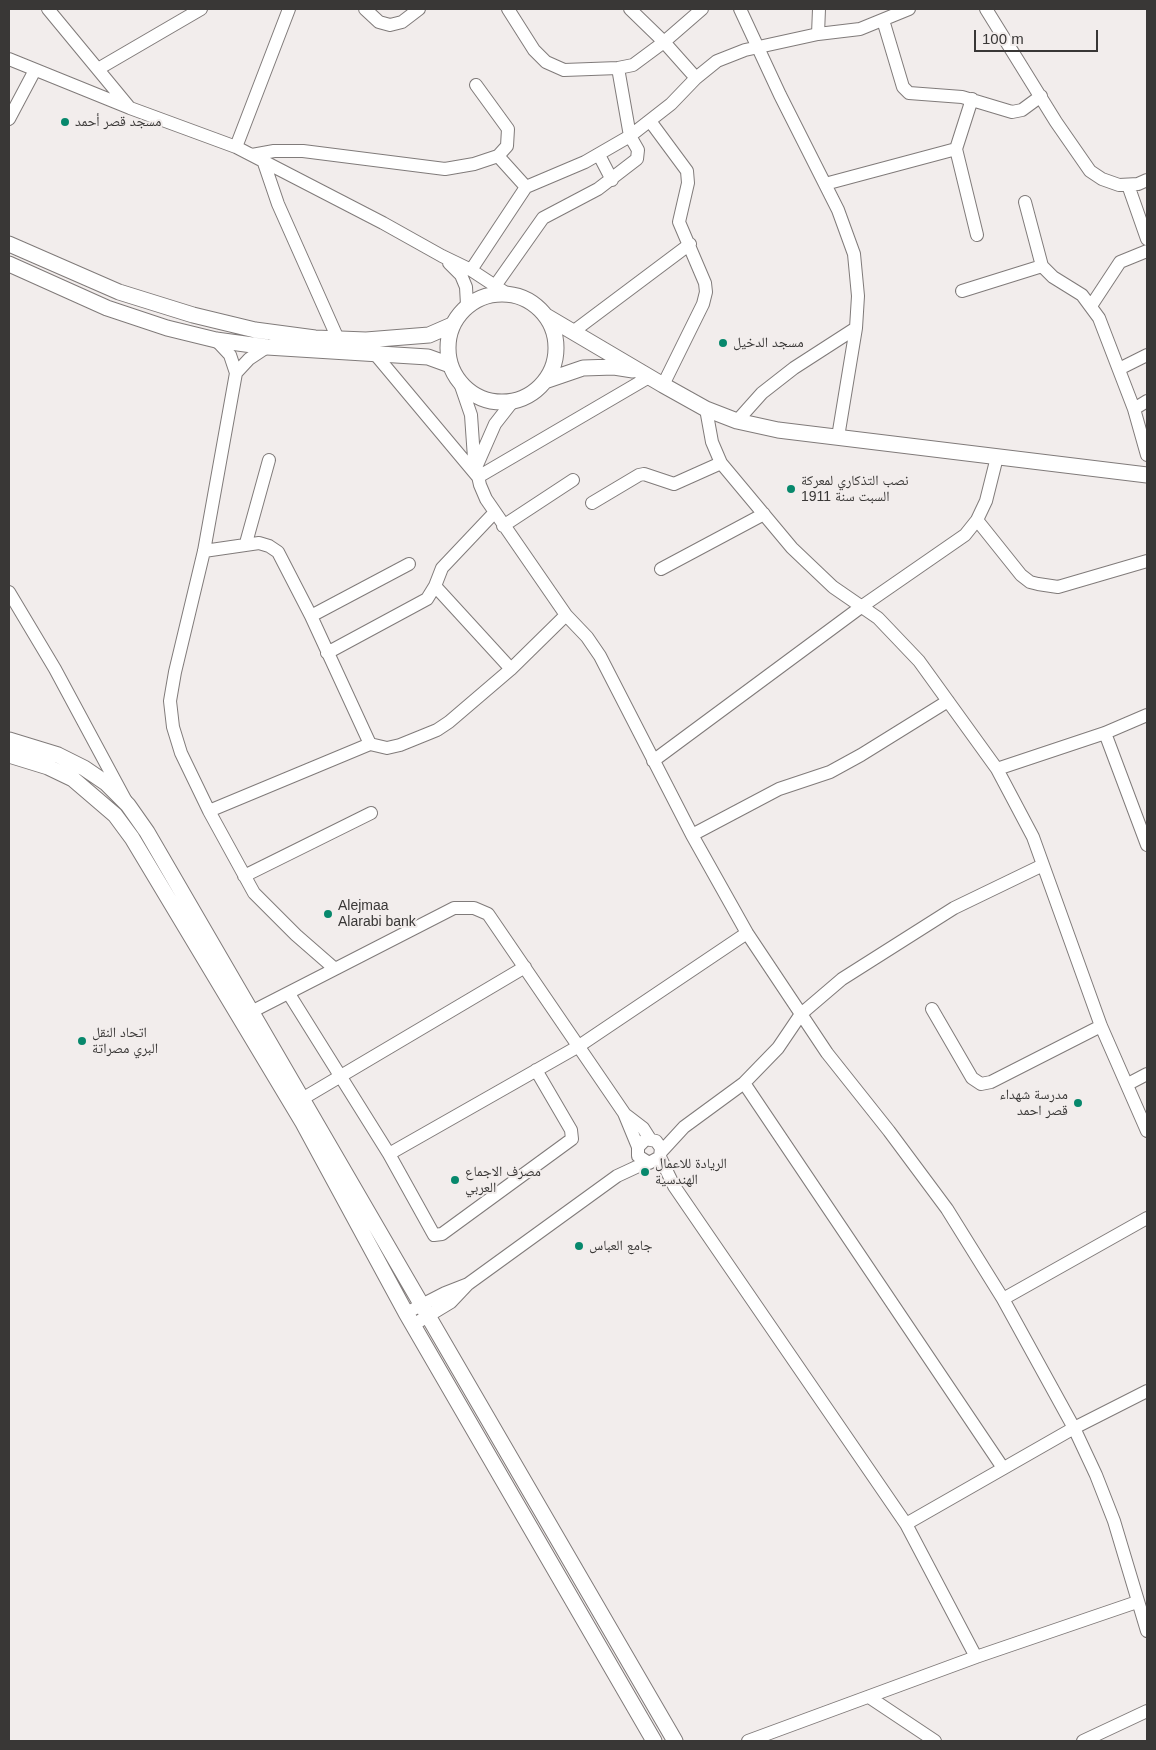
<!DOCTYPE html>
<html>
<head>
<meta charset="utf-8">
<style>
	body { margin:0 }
	#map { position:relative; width:1156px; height:1750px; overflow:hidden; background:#f2edec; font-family:Arial,sans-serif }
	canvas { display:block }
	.frame { position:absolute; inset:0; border:10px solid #393736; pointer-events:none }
	.scale { position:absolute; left:974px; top:30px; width:124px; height:22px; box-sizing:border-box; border:2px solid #393736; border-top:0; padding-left:6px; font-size:15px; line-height:18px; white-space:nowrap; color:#393736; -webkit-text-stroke:4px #f2edec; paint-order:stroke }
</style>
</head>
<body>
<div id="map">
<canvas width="1156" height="1750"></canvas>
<div class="frame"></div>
<div class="scale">100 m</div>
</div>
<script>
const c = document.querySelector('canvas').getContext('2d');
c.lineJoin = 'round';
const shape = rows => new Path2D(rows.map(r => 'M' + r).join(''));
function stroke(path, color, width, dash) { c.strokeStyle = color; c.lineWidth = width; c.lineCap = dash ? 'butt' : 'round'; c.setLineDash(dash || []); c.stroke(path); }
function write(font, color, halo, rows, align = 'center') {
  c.font = font + ' Arial,"Noto Naskh Arabic",sans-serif'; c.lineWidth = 4; c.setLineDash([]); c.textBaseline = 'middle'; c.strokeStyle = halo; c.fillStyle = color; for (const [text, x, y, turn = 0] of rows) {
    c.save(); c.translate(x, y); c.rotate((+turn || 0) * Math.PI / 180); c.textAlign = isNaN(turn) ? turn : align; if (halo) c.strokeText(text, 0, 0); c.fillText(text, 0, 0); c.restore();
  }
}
const minor = shape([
	[48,9,129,107],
	[365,9,379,22,390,25,402,22,419,9],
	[508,9,534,50,546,62,564,70,618,68,633,65,664,42,702,9],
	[630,9,664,42,696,78],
	[740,9,780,95,838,210,854,254,858,296,856,328,838,437],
	[986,9,1056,122,1090,171,1102,179,1119,185,1138,184,1147,180],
	[883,20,903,87,909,93,962,97,1012,112,1022,110,1041,96],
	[818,34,819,9],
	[9,59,130,108,236,147,383,223,442,256,471,270,506,293],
	[98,69,201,9],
	[476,85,508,129,507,146,498,156],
	[9,119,35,70],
	[650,121,687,171,688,183,679,222,705,283,706,292,703,304,663,385],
	[236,147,289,9],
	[956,149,977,235],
	[252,155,274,151,303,151,445,169,474,164,498,156,526,187],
	[599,155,612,180],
	[263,160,278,204,338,339],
	[825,184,956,149,972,99],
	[1128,185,1147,239],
	[1025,202,1042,266,1053,277,1082,295,1099,318,1134,409,1147,455],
	[449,263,461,275,466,287,467,305],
	[471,270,526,187,585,162,630,136,671,104,696,78,717,61,745,50,818,34,860,29,909,9],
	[495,286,543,218,598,189,637,159,638,150,630,136,618,68],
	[962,291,1042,266],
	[1091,306,1120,262,1147,251],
	[574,331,690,244],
	[216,340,230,355,236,373,204,551,175,672,170,701,173,727,181,753,209,811,254,893,296,935,335,969,454,908,474,908,488,914,624,1113,638,1147,638,1156,649,1163,660,1157,661,1148,656,1141,646,1139,638,1147],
	[375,354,478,477,649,377],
	[1119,369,1147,355],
	[236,373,249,359,267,347],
	[460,383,471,415,474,458,480,485,486,499,566,615,587,637,600,656,692,835,747,933,827,1053,889,1131,947,1209,1003,1299,1074,1428,1096,1475,1114,1521,1147,1631],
	[706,409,712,442,721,463,792,548,833,587,878,618,919,661,997,769,1033,837,1101,1026,1147,1131],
	[1134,409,1147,401],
	[737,421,762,393,794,368,856,328],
	[477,465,495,424,513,401],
	[592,503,639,475,644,474,674,484,721,463],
	[977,520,1021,575,1030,582,1038,584,1058,587,1147,561],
	[503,526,573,480],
	[246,543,269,460],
	[204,551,259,543,269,546,278,552,311,616,370,744,387,748,400,745,437,730,449,722,511,669,566,615],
	[661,569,764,514],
	[435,586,511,669],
	[9,592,55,669,126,801],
	[311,616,409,564],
	[327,653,427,599,435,586,442,568,495,512],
	[1105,733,1147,845],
	[653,761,861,607,965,535,977,520,986,501,997,457],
	[997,769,1105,733,1147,715],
	[209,811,370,744],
	[692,835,779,789,830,772,861,755,948,701],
	[244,876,371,813],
	[289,994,389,1154,434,1235,442,1234,572,1139,571,1130,536,1070],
	[932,1009,972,1078,981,1084,991,1082,1101,1026],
	[251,1012,335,969],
	[744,1083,1003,1468],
	[1128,1084,1147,1074],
	[302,1099,525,967],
	[626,1115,643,1128,650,1139],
	[661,1152,684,1127,744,1083,778,1048,801,1014,842,979,954,908,1043,865],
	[389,1154,579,1046,747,933],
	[660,1157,674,1186,906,1524,976,1657],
	[1003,1299,1147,1218],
	[406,1313,445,1293,468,1284],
	[413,1325,451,1302,468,1284,617,1176,645,1163],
	[906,1524,1074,1428,1147,1391],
	[869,1697,935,1741],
	[748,1741,976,1657,1137,1602],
	[1083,1741,1147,1711]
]);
const major = shape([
	[9,244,119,292,193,315,255,330,315,338,366,340,429,335,452,325],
	[9,264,107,308,167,328,216,340,267,347,428,357,450,365],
	'448 348a54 54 0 1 1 108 0a54 54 0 1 1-108 0Z',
	[546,316,663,385,706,409,737,421,778,430,1147,475],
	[545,381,583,368,614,367,633,370],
	[9,740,58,755,84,768,106,783,128,805,147,832,675,1741],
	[9,755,48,767,73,779,115,815,132,838,303,1123,406,1313,654,1741]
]);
stroke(minor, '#807b7a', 14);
stroke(major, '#807b7a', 17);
stroke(minor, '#fff', 12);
stroke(major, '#fff', 15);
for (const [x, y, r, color] of [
	[65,122,5,"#07886c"],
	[723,343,5,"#07886c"],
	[791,489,5,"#07886c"],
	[328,914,5,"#07886c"],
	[82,1041,5,"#07886c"],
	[1078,1103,5,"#07886c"],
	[645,1172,5,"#07886c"],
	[455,1180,5,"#07886c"],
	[579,1246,5,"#07886c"]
]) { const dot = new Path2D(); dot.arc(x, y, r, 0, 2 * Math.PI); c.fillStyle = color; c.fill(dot); stroke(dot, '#f2edec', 2); }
write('14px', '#393736', '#f2edec', [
	["مسجد قصر أحمد",75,122],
	["مسجد الدخيل",733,343],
	["نصب التذكاري لمعركة",801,481],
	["السبت سنة 1911",801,497],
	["Alejmaa",338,906],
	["Alarabi bank",338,922],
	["اتحاد النقل",92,1033],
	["البري مصراتة",92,1049],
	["مدرسة شهداء",1068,1095,"right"],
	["قصر احمد",1068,1111,"right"],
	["الريادة للاعمال",655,1164],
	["الهندسية",655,1180],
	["مصرف الاجماع",465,1172],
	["العربي",465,1188],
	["جامع العباس",589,1246]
], 'left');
</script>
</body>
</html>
